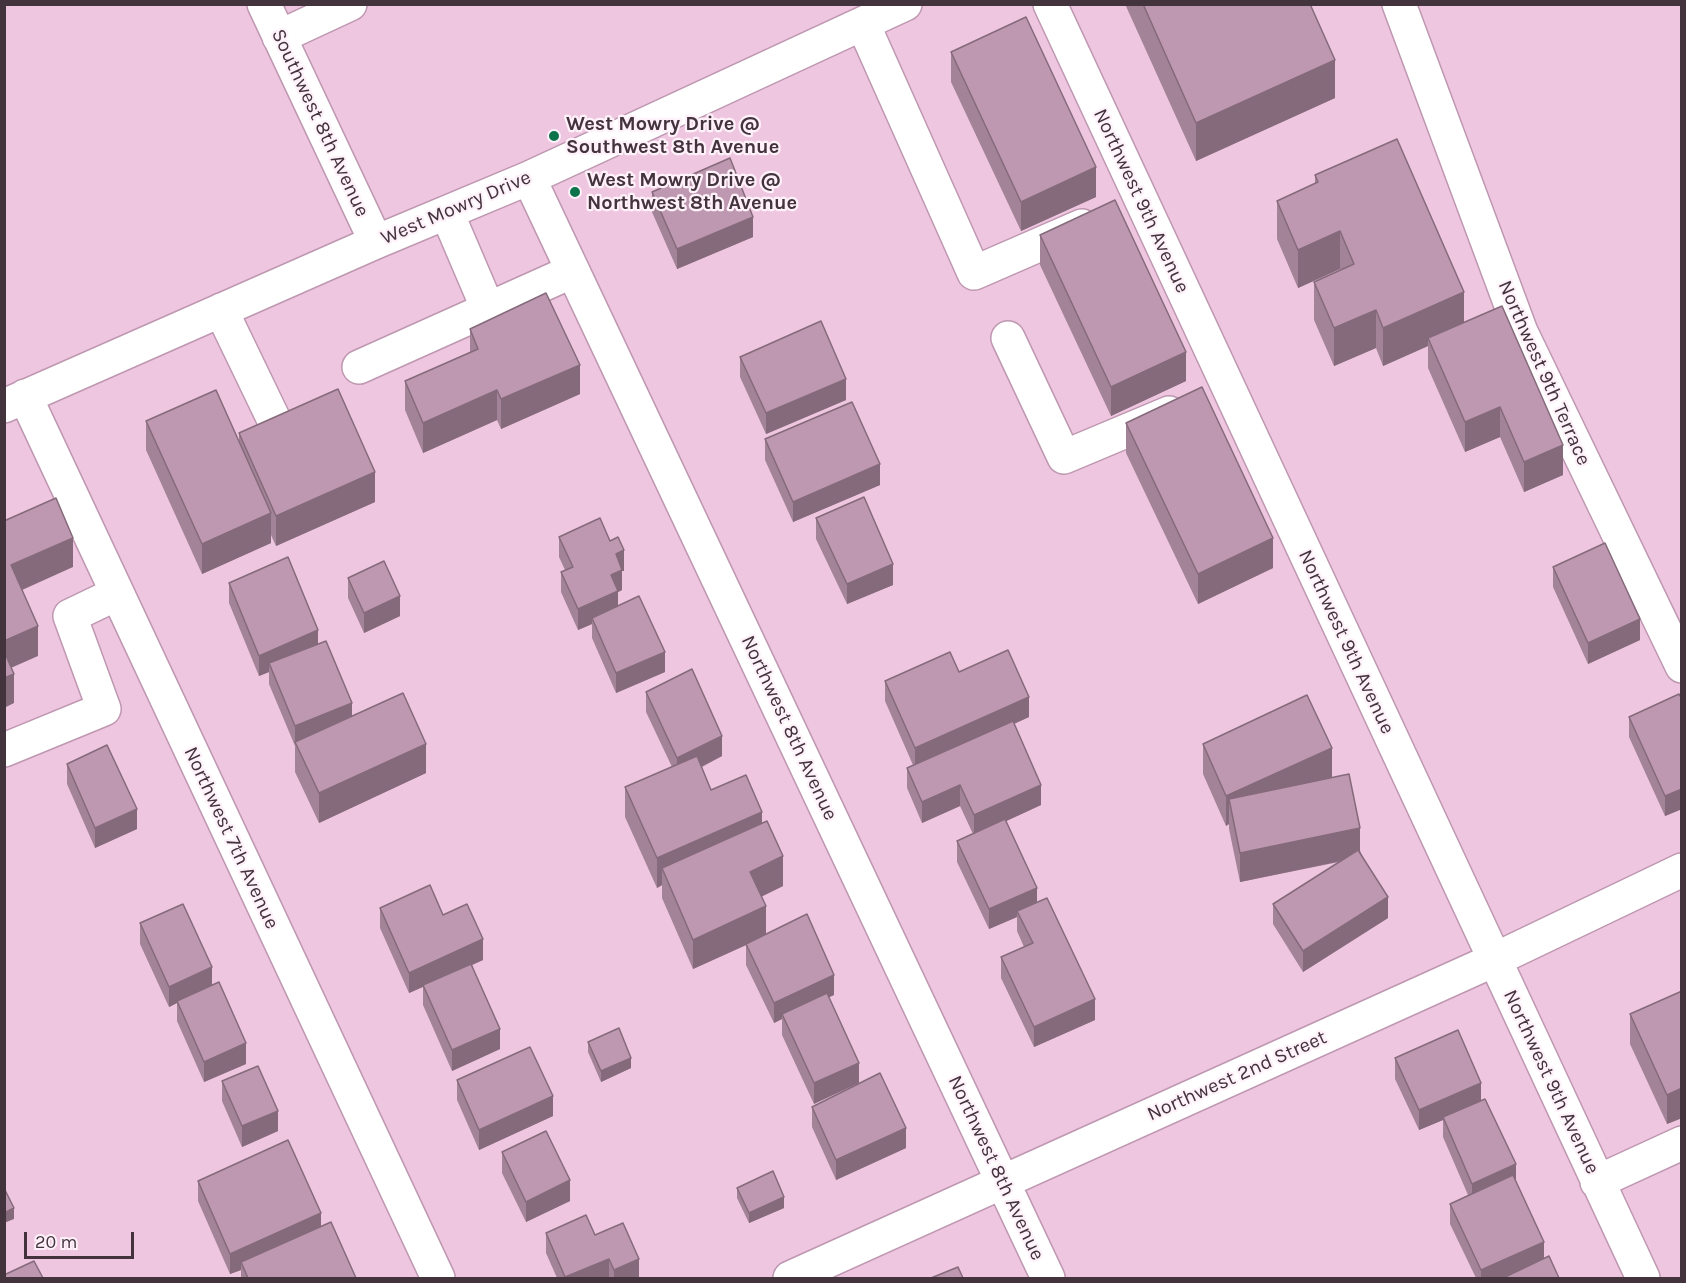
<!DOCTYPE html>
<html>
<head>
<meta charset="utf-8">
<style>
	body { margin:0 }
	#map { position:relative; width:1686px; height:1283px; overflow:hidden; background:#efc6e0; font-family:Karla,sans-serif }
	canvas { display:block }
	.frame { position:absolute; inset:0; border:6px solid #43333d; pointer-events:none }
	.scale { position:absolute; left:24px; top:1232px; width:110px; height:27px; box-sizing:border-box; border:3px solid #43333d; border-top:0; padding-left:8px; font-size:18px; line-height:21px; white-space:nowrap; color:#43333d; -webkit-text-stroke:4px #fef1f9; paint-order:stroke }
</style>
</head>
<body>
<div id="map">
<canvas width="1686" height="1283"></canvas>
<div class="frame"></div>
<div class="scale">20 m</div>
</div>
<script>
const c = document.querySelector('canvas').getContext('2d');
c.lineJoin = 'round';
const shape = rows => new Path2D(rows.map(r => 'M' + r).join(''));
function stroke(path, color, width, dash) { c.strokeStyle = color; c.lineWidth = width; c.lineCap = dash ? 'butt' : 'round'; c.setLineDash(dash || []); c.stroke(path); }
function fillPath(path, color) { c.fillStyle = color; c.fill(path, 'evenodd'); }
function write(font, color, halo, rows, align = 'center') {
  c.font = font + ' Karla,sans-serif'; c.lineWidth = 4.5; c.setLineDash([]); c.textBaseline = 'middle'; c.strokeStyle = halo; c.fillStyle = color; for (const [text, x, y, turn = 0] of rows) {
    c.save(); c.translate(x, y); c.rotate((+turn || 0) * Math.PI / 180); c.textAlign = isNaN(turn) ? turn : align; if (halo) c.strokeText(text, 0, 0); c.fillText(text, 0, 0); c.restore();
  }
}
const minor = shape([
	[264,4,376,242],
	[1050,4,1643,1278],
	[1399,4,1521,332,1682,666],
	[863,24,974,273,1082,226],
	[279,37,350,4],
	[529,178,1048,1278],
	[447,213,488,309],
	[221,310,275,422],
	[1008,338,1064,457,1169,413],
	[359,367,573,271],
	[25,396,438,1278],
	[4,406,376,242,529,178,905,4],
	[4,750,104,709,70,616,116,594],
	[1597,1182,1682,1143],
	[790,1278,1494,960,1682,870]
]);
stroke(minor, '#be97b0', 36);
stroke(minor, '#fff', 33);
fillPath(shape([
	[1125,4,1310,4,1335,98,1196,161],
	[951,52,1096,197,1021,231,951,82],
	[1315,175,1464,323,1563,475,1524,492,1500,437,1465,452,1428,368,1428,346,1383,366,1376,348,1334,366,1314,320,1314,282,1340,270,1340,269,1298,288,1277,239,1277,201,1315,183],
	[652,192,753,237,677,269,652,212],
	[1040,235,1186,381,1111,416,1040,265],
	[470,329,580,394,501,429,497,420,423,453,405,410,405,381,470,352],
	[740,357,846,400,766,434,740,377],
	[146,421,239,442,239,433,375,502,276,546,271,535,271,543,202,574,146,450],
	[1126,423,1273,568,1198,604,1126,453],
	[765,439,880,485,793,522,765,460],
	[816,518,893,585,847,604,816,539],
	[559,537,624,571,622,571,622,590,618,592,618,606,665,672,616,693,592,638,592,624,578,630,561,592,561,572,565,570,559,557],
	[1553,567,1640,640,1588,664,1553,587],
	[348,578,400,616,364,633,348,598],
	[229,583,318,644,352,717,426,773,319,823,295,772,295,746,269,684,269,672,259,676,229,603],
	[959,672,1029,717,1014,724,1041,805,1006,821,1037,902,1095,1020,1034,1047,1001,978,1001,957,1024,947,1017,931,1017,917,989,929,957,862,957,841,973,834,960,806,922,823,907,788,907,768,913,765,885,701,885,681],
	[646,692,722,756,702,767,711,790,762,823,783,886,761,897,766,935,834,995,829,997,814,1104,782,1035,782,1019,774,1023,746,965,746,945,693,969,662,898,662,885,657,888,625,817,625,787,672,767,646,712],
	[1682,699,1682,809,1665,816,1629,737,1629,717],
	[1203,744,1332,777,1330,778,1388,918,1303,972,1273,924,1273,904,1339,862,1240,882,1229,829,1229,824,1226,826,1203,774],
	[67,764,137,829,95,848,67,784],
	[380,908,443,915,483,960,472,965,500,1049,452,1071,423,1005,423,987,409,993,380,928],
	[140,923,212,985,246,1064,204,1082,177,1021,177,1003,169,1007,140,944],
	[1682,991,1682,1118,1667,1124,1630,1044,1630,1014],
	[588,1042,631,1068,601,1082,588,1052],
	[1395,1058,1481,1101,1516,1183,1544,1258,1559,1278,1476,1278,1450,1224,1450,1204,1468,1195,1443,1137,1443,1120,1419,1130,1395,1079],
	[457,1080,553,1116,479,1150,457,1100],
	[222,1081,278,1131,242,1147,222,1101],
	[812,1107,906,1148,836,1180,812,1127],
	[502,1152,570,1201,526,1222,502,1173],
	[198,1181,321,1226,356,1278,241,1278,241,1270,230,1274,198,1201],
	[737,1188,784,1208,749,1223,737,1198],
	[546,1233,595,1235,639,1278,557,1278,546,1253]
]), '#a38397');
fillPath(shape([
	[1335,60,1335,98,1196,161,1196,123],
	[1096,167,1096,197,1021,231,1021,202],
	[753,217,753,237,677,269,677,249],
	[1340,231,1340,269,1298,288,1298,250],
	[1464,292,1464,330,1428,338,1428,346,1383,366,1383,328],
	[1376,310,1376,348,1334,366,1334,328],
	[1186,352,1186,381,1111,416,1111,387],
	[580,365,580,394,501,429,501,399],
	[846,379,846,400,766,434,766,413],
	[497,390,497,420,423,453,423,423],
	[1500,407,1500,437,1465,452,1465,422],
	[1563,445,1563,475,1524,492,1524,462],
	[880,464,880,485,793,522,793,502],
	[375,472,375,502,276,546,276,516],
	[271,513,271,543,202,574,202,544],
	[73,538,73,567,11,595,11,565],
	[1273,538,1273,568,1198,604,1198,574],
	[624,550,624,571,622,571,622,590,618,592,618,612,592,618,592,624,578,630,578,609,611,575,616,554],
	[893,564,893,585,847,604,847,584],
	[400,596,400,616,364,633,364,613],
	[1640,619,1640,640,1588,664,1588,643],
	[38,626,38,656,4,671,4,641],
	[318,630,318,650,269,663,269,672,259,676,259,656],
	[665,652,665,672,616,693,616,673],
	[14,674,14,703,4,708,4,678],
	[1029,697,1029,717,915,768,915,748],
	[352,703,352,723,295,742,295,746,295,726],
	[722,736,722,756,677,779,677,758],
	[426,744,426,773,319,823,319,793],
	[1332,748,1332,777,1234,822,1229,799,1229,824,1226,826,1226,796],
	[960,785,960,806,922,823,922,802],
	[1041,785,1041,805,974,836,974,815],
	[1682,789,1682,809,1665,816,1665,796],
	[137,809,137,829,95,848,95,828],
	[762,812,762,841,662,868,662,885,657,888,657,858],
	[1360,828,1360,857,1240,882,1240,853],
	[783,856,783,886,750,902,750,872],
	[1037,888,1037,908,1017,911,1017,917,989,929,989,909],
	[1388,897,1388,918,1303,972,1303,951],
	[766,906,766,936,693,969,693,940],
	[483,939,483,960,409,993,409,973],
	[212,967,212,987,177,1001,177,1003,169,1007,169,987],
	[834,975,834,995,784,1018,782,1014,782,1019,774,1023,774,1003],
	[1095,999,1095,1020,1034,1047,1034,1027],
	[500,1029,500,1049,452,1071,452,1050],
	[246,1043,246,1064,204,1082,204,1062],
	[631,1058,631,1068,601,1082,601,1071],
	[859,1063,859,1083,814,1104,814,1083],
	[1481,1083,1481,1103,1443,1117,1443,1120,1419,1130,1419,1110],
	[1682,1088,1682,1118,1667,1124,1667,1095],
	[553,1096,553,1116,479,1150,479,1130],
	[278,1111,278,1131,242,1147,242,1126],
	[906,1128,906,1148,836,1180,836,1160],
	[1516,1164,1516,1185,1472,1204,1472,1184],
	[570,1180,570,1201,526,1222,526,1202],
	[784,1197,784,1208,749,1223,749,1213],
	[14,1208,14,1219,4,1223,4,1213],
	[321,1213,321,1234,241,1262,241,1270,230,1274,230,1254],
	[1544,1242,1544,1262,1508,1278,1481,1278,1481,1270],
	[609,1259,609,1278,565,1278,565,1277],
	[639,1259,639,1278,614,1278,614,1270]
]), '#856a7b');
const building = shape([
	[1143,4,1310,4,1335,60,1196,123,1143,4],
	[1026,17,1096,167,1021,202,951,52,1026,17],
	[1397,139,1464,292,1383,328,1376,310,1334,328,1314,282,1354,264,1340,231,1298,250,1277,201,1318,182,1315,175,1397,139],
	[730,158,753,217,677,249,652,192,730,158],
	[1115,200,1186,352,1111,387,1040,235,1115,200],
	[546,293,580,365,501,399,497,390,423,423,405,381,478,349,470,329,546,293],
	[1502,306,1563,445,1524,462,1500,407,1465,422,1428,338,1502,306],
	[821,321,846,379,766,413,740,357,821,321],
	[1202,387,1273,538,1198,574,1126,423,1202,387],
	[338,389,375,472,276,516,239,433,338,389],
	[216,390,271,513,202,544,146,421,216,390],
	[852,402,880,464,793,502,765,439,852,402],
	[864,497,893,564,847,584,816,518,864,497],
	[56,498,73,538,11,565,38,626,4,641,4,521,56,498],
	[600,518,610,541,618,537,624,550,616,554,622,570,611,575,618,591,578,609,561,572,573,567,559,537,600,518],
	[1605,543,1640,619,1588,643,1553,567,1605,543],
	[288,557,318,630,259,656,229,583,288,557],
	[384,561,400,596,364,613,348,578,384,561],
	[639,596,665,652,616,673,592,618,639,596],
	[326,641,352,703,295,726,269,663,326,641],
	[1008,650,1029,697,915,748,885,681,950,652,959,672,1008,650],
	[4,651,14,674,4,678,4,651],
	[692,669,722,736,677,758,646,692,692,669],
	[403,693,426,744,319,793,295,742,403,693],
	[1679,694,1682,699,1682,789,1665,796,1629,717,1679,694],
	[1307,695,1332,748,1226,796,1203,744,1307,695],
	[1013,721,1041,785,974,815,960,785,922,802,907,768,1013,721],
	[107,745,137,809,95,828,67,764,107,745],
	[697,756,711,790,746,775,762,812,657,858,625,787,697,756],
	[1349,774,1360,828,1240,853,1229,799,1349,774],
	[1005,819,1037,888,989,909,957,841,1005,819],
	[767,821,783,856,750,872,766,906,693,940,662,868,767,821],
	[1358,850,1388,897,1303,951,1273,904,1358,850],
	[430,885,443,915,467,904,483,939,409,973,380,908,430,885],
	[1047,898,1095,999,1034,1027,1001,957,1033,943,1017,911,1047,898],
	[183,904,212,967,169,987,140,923,183,904],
	[807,914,834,975,774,1003,746,944,807,914],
	[471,964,500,1029,452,1050,423,985,471,964],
	[219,982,246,1043,204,1062,177,1001,219,982],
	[1682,991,1682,1088,1667,1095,1630,1014,1682,991],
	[827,993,859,1063,814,1083,782,1014,827,993],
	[619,1028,631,1058,601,1071,588,1042,619,1028],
	[1458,1030,1481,1083,1419,1110,1395,1058,1458,1030],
	[530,1047,553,1096,479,1130,457,1080,530,1047],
	[258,1066,278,1111,242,1126,222,1081,258,1066],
	[880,1073,906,1128,836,1160,812,1107,880,1073],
	[1485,1099,1516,1164,1472,1184,1443,1117,1485,1099],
	[546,1131,570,1180,526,1202,502,1152,546,1131],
	[288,1140,321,1213,230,1254,198,1181,288,1140],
	[773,1171,784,1197,749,1213,737,1188,773,1171],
	[1513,1175,1544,1242,1481,1270,1450,1204,1513,1175],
	[4,1188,14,1208,4,1213,4,1188],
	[586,1215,595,1235,623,1223,639,1259,614,1270,609,1259,565,1277,546,1233,586,1215],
	[331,1222,356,1278,248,1278,241,1262,331,1222],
	[1549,1256,1559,1278,1503,1278,1549,1256],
	[34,1261,43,1278,4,1278,4,1275,34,1261],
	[958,1267,963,1278,931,1278,958,1267]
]);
fillPath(building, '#be98b0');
stroke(building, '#856a7b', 1.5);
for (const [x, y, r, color] of [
	[554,136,6,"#0c734a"],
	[575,192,6,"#0c734a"]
]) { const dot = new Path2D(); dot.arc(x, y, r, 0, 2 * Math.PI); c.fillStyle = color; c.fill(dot); stroke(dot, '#fef1f9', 2); }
write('20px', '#43333d', '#fef1f9', [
	["Southwest 8th Avenue",320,123,65],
	["Northwest 9th Avenue",1141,201,65],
	["West Mowry Drive",456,208,-23],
	["Northwest 9th Terrace",1544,373,66],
	["Northwest 9th Avenue",1346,642,65],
	["Northwest 8th Avenue",789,728,65],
	["Northwest 7th Avenue",231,838,65],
	["Northwest 2nd Street",1237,1076,-24],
	["Northwest 9th Avenue",1551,1082,65],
	["Northwest 8th Avenue",996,1168,65]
]);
write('bold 20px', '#43333d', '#fef1f9', [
	["West Mowry Drive @",566,124],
	["Southwest 8th Avenue",566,147],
	["West Mowry Drive @",587,180],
	["Northwest 8th Avenue",587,203]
], 'left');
</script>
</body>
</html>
